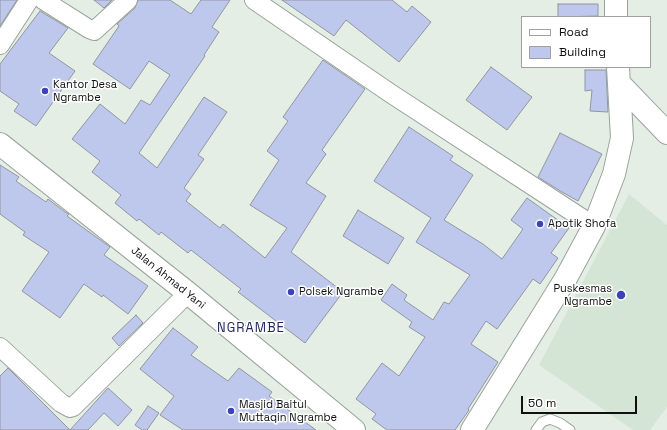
<!DOCTYPE html>
<html>
<head>
<meta charset="utf-8">
<style>
	body { margin:0 }
	#map { position:relative; width:667px; height:430px; overflow:hidden; background:#e4eee5; font-family:"Space Grotesk",sans-serif }
	canvas { display:block }
	.legend { position:absolute; left:521px; top:16px; width:130px; height:52px; box-sizing:border-box; background:#fff; border:1px solid #9fa09f; margin:0; padding:5px 7px; list-style:none; font-size:12px; color:#0e110f }
	.legend li { display:flex; align-items:center; gap:8px; height:20px }
	.legend b { width:20px; border:1px solid #9fa09f }
	.scale { position:absolute; left:521px; top:396px; width:116px; height:18px; box-sizing:border-box; border:2px solid #0e110f; border-top:0; padding-left:5px; font-size:12px; line-height:14px; white-space:nowrap; color:#0e110f; -webkit-text-stroke:3px #fff; paint-order:stroke }
</style>
</head>
<body>
<div id="map">
<canvas width="667" height="430"></canvas>
<ul class="legend">
<li><b style="height:5px;background:#fff"></b>Road</li>
<li><b style="height:11px;background:#bec8ec"></b>Building</li>
</ul>
<div class="scale">50 m</div>
</div>
<script>
const c = document.querySelector('canvas').getContext('2d');
c.lineJoin = 'round';
function fillPath(path, color) { c.fillStyle = color; c.fill(path, 'evenodd'); }
const shape = rows => new Path2D(rows.map(r => 'M' + r).join(''));
function stroke(path, color, width, dash) { c.strokeStyle = color; c.lineWidth = width; c.lineCap = dash ? 'butt' : 'round'; c.setLineDash(dash || []); c.stroke(path); }
function write(font, color, halo, rows, align = 'center') {
  c.font = font + ' "Space Grotesk",sans-serif'; c.lineWidth = 3; c.setLineDash([]); c.textBaseline = 'middle'; c.strokeStyle = halo; c.fillStyle = color; for (const [text, x, y, turn = 0] of rows) {
    c.save(); c.translate(x, y); c.rotate((+turn || 0) * Math.PI / 180); c.textAlign = isNaN(turn) ? turn : align; if (halo) c.strokeText(text, 0, 0); c.fillText(text, 0, 0); c.restore();
  }
}
fillPath(shape([
	[629,194,667,225,667,407,650,430,633,430,539,365]
]), '#d4e5d6');
const building = shape([
	[0,0,17,0,0,26,0,0],
	[94,0,112,0,104,8,94,0],
	[138,0,170,0,191,14,201,0,230,0,212,27,219,32,204,55,205,56,139,153,157,168,204,97,227,112,198,155,204,159,184,188,191,194,186,201,220,228,223,224,265,258,287,228,250,205,279,160,267,151,288,121,283,117,323,60,365,89,322,150,326,154,306,183,326,196,291,252,343,292,305,343,238,292,241,289,191,250,188,253,161,232,159,235,139,219,137,221,115,203,121,195,92,172,100,161,72,139,100,104,125,124,141,100,150,105,170,75,149,61,130,89,93,64,119,26,117,24,135,8,138,0],
	[282,0,392,0,407,12,412,6,431,22,399,62,346,20,334,36,282,0],
	[558,4,598,4,598,16,558,17,558,4],
	[40,11,68,28,49,53,75,71,36,126,14,111,19,104,0,91,0,64,40,11],
	[491,67,532,97,507,130,466,100,491,67],
	[585,70,606,70,608,112,590,111,592,90,585,91,585,70],
	[409,127,453,156,450,160,473,175,444,220,483,244,502,259,523,229,511,220,527,198,569,228,551,253,558,258,540,284,533,279,497,329,486,321,471,344,498,362,468,409,469,410,455,430,387,430,372,419,376,414,356,399,382,363,399,376,425,337,409,327,412,322,381,300,392,284,407,295,404,300,433,320,444,302,449,304,470,275,416,242,431,218,374,181,409,127],
	[560,133,602,154,578,201,562,192,538,177,560,133],
	[0,165,19,177,16,181,46,202,48,199,65,212,69,214,67,216,110,247,104,255,148,286,128,314,103,295,102,297,84,284,60,318,22,291,49,252,23,235,25,232,0,214,0,165],
	[358,210,404,238,388,264,343,236,358,210],
	[136,315,143,323,119,346,112,338,136,315],
	[173,328,198,347,191,355,228,381,239,368,272,392,269,396,316,430,183,430,160,415,174,396,140,369,173,328],
	[8,368,70,430,108,388,132,410,118,426,104,413,88,430,0,430,0,376,8,368],
	[148,406,159,413,147,430,142,430,135,425,148,406]
]);
fillPath(building, '#bec8ec');
stroke(building, '#9295a0', 1);
const lane = shape([
	[536,430,542,422,550,419,560,423,570,430]
]);
const street = shape([
	[43,0,89,29,94,31,128,0],
	[254,0,390,93,594,226],
	[0,45,29,0],
	[0,347,61,403,70,408,73,407,188,293]
]);
const secondary = shape([
	[616,17,616,0],
	[619,83,667,133],
	[0,144,188,293,354,430],
	[472,430,566,278,594,226,614,174,622,138,618,67]
]);
stroke(lane, '#99a39b', 11);
stroke(street, '#99a39b', 20);
stroke(secondary, '#99a39b', 24);
stroke(lane, '#fff', 9);
stroke(street, '#fff', 18);
stroke(secondary, '#fff', 22);
for (const [x, y, r, color] of [
	[45,91,4,"#3c43b7"],
	[540,224,4,"#3c43b7"],
	[291,292,4,"#3c43b7"],
	[621,295,5,"#3c43b7"],
	[231,411,4,"#3c43b7"]
]) { const dot = new Path2D(); dot.arc(x, y, r, 0, 2 * Math.PI); c.fillStyle = color; c.fill(dot); stroke(dot, '#fff', 1.5); }
write('11px', '#0e110f', '#fff', [
	["Kantor Desa",53,85],
	["Ngrambe",53,98],
	["Apotik Shofa",548,224],
	["Puskesmas",612,289,"right"],
	["Ngrambe",612,302,"right"],
	["Polsek Ngrambe",299,292],
	["Masjid Baitul",239,405],
	["Muttaqin Ngrambe",239,418]
], 'left');
write('11px', '#0e110f', '#fff', [
	["Jalan Ahmad Yani",168,278,39]
]);
c.letterSpacing = '1px';
write('13px', '#20265e', '#fff', [
	["NGRAMBE",251,328]
]);
c.letterSpacing = '0px';
</script>
</body>
</html>
